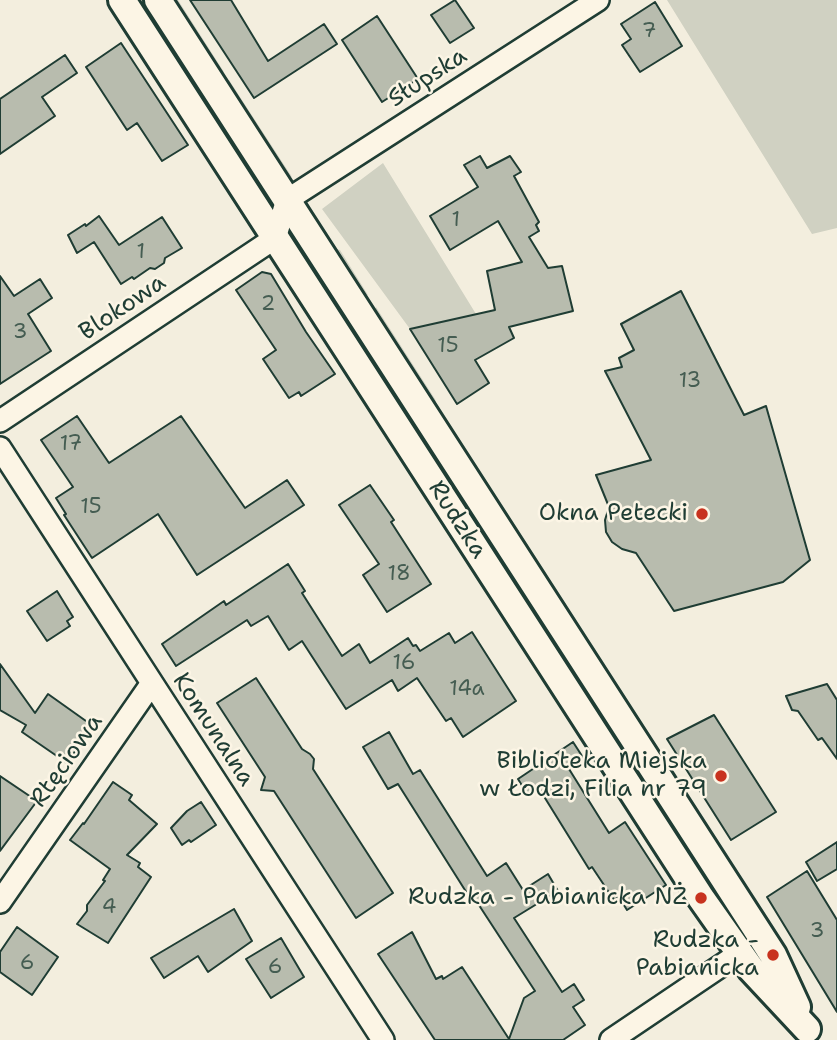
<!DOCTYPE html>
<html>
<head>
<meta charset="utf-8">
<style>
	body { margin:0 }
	canvas { display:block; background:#f3eede }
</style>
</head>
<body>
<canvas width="837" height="1040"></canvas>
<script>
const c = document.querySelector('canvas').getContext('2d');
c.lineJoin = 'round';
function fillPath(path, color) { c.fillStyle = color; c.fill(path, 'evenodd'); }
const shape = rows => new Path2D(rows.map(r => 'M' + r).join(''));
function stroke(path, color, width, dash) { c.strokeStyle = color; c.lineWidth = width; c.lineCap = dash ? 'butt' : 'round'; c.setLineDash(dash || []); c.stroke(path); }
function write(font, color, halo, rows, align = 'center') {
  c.font = font + ' "Shantell Sans",sans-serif'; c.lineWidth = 5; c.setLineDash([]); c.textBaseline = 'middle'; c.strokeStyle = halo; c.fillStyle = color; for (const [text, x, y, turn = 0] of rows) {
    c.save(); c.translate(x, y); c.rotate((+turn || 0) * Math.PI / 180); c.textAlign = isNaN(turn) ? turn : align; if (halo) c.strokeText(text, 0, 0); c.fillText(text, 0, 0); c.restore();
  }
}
fillPath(shape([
	[136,0,143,0,259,179,257,183,255,183],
	[173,0,178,0,224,72,218,70],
	[667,0,837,0,837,228,812,234],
	[229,80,292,177,284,172,228,86],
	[383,163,476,314,410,329,322,209],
	[336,249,340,250,368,295,362,293,334,250],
	[313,262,734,916,732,919,730,919,308,266],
	[376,307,435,399,436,402,433,404,375,313]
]), '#d0d1c2');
const building = shape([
	[190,0,231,0,268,61,324,24,337,44,254,98,190,0],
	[455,0,474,28,450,43,431,15,455,0],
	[655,2,682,46,640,72,622,45,631,39,621,24,655,2],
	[377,16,418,79,382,102,342,40,377,16],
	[121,43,188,145,162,161,137,123,127,130,86,67,121,43],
	[65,55,77,73,42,97,55,116,0,154,0,99,65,55],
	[480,156,487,168,510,156,521,172,514,176,539,222,536,225,539,231,529,237,548,268,562,266,573,311,509,327,514,338,475,360,489,383,457,404,410,329,495,310,487,271,522,262,498,221,450,250,430,216,478,187,464,165,480,156],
	[99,216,119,245,162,217,182,248,165,258,164,263,155,269,150,268,134,279,132,277,121,284,94,242,77,253,68,235,85,224,86,226,99,216],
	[262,272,271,274,306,332,335,374,301,396,299,392,289,398,263,359,276,350,236,290,262,272],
	[0,276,14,296,40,279,52,298,28,314,51,351,0,384,0,276],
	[681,291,744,415,766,406,810,560,783,582,674,611,636,553,622,549,612,542,606,532,605,520,609,507,596,475,651,460,605,371,622,367,619,358,634,350,621,324,681,291],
	[77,416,109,463,181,416,245,508,287,480,304,505,197,575,158,514,92,558,64,515,66,514,56,498,73,487,41,440,77,416],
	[370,485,394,520,391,522,431,584,387,612,363,575,379,564,339,505,370,485],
	[288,564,305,591,302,593,342,656,359,644,370,663,408,638,413,646,416,645,420,651,449,633,455,643,472,632,516,701,463,737,451,718,446,721,417,678,398,691,392,680,346,709,302,641,289,650,268,616,251,626,247,620,176,666,162,644,224,601,226,605,288,564],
	[57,591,73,617,67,621,70,626,47,641,27,611,57,591],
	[0,664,35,713,48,694,93,726,67,763,22,732,26,725,0,710,0,664],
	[256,678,302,749,310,754,314,759,313,769,393,893,356,918,274,791,261,790,265,777,217,703,256,678],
	[827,684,837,700,837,759,822,738,818,740,798,711,792,710,786,696,827,684],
	[714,715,776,812,731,840,667,739,714,715],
	[389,732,413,774,420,770,487,876,506,863,523,890,548,874,558,891,514,918,562,992,574,984,584,1000,573,1007,585,1025,563,1040,435,1040,378,954,412,932,436,979,442,976,443,979,462,967,509,1039,524,998,535,991,473,896,470,898,398,784,388,789,363,747,389,732],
	[573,742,584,759,569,769,609,833,625,822,666,885,627,910,619,897,614,900,592,867,589,869,540,790,529,797,518,779,573,742],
	[0,776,37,801,0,851,0,776],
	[113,782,132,795,129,800,157,824,127,855,140,863,138,867,151,877,108,943,77,924,87,911,87,905,105,881,103,880,110,869,70,840,83,823,84,824,113,782],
	[201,802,216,825,191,842,189,840,182,845,171,828,187,811,201,802],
	[837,842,837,869,817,881,806,862,837,842],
	[807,871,837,920,837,1012,767,897,807,871],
	[234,909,252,941,208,972,198,956,164,978,151,958,234,909],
	[17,927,58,957,32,995,0,972,0,952,17,927],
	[281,938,304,977,271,998,246,959,281,938]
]);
fillPath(building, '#b8bcae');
stroke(building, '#1f3d34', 2);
const minor = shape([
	[0,421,275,238,287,200,598,0],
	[0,448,383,1040],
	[0,902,152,683],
	[611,1040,740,953]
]);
const tertiary = shape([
	[122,0,701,898,751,969,807,1029],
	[158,0,773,955,797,1007]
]);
stroke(minor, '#1f3d34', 26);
stroke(tertiary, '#1f3d34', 32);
stroke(minor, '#fcf5e5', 21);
stroke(tertiary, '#fcf5e5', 26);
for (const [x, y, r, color] of [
	[702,514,7,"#c8321e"],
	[721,776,7,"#c8321e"],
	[701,898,7,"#c8321e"],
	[773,955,7,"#c8321e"]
]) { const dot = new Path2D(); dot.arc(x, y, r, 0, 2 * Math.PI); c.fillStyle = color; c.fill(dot); stroke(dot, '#fcf5e5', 2.5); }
write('21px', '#455d52', null, [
	["7",649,32],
	["1",456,221],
	["1",141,253],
	["2",268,305],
	["3",20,333],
	["15",448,347],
	["13",690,382],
	["17",71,445],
	["15",91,508],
	["18",399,575],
	["16",404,664],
	["14a",467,690],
	["4",109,908],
	["3",817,932],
	["6",27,964],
	["6",275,968]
]);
write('24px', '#1f3d34', '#fcf5e5', [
	["Słupska",428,78,-33],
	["Blokowa",123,308,-34],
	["Rudzka",457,520,57],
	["Komunalna",213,730,57],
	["Rtęciowa",67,761,-55]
]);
write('24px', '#1f3d34', '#fcf5e5', [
	["Okna Petecki",688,514],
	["Biblioteka Miejska",707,762],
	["w Łodzi, Filia nr 79",707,790],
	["Rudzka - Pabianicka NŻ",687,898],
	["Rudzka -",759,941],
	["Pabianicka",759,969]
], 'right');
</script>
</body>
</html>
